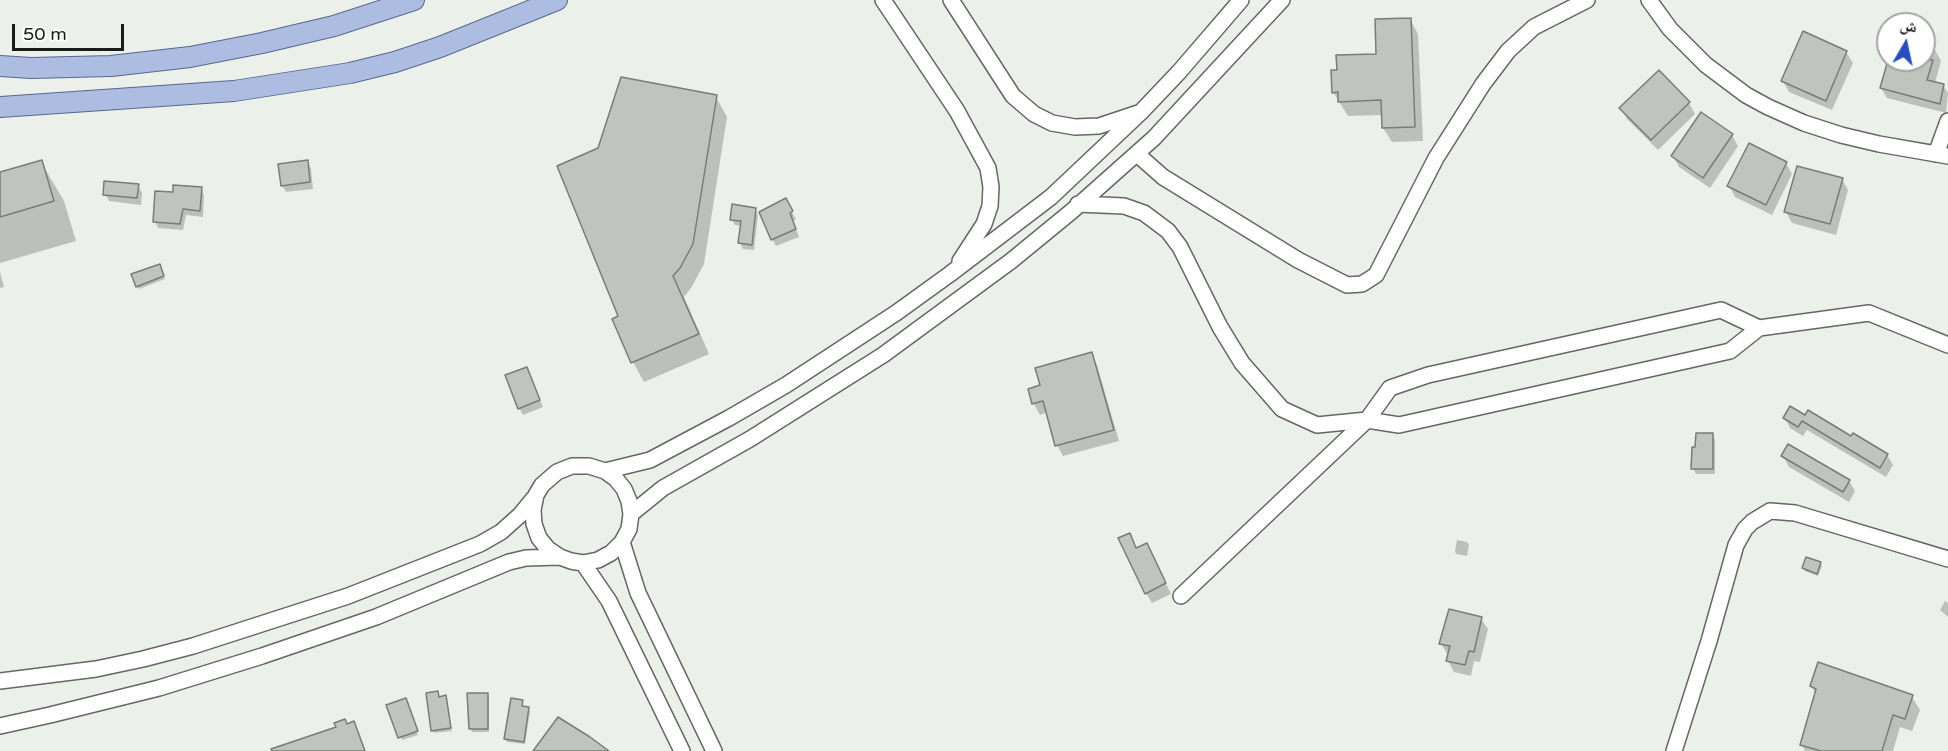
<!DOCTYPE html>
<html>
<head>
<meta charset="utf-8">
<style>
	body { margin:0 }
	#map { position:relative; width:1948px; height:751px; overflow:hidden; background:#ecf0ea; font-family:"Varela Round","Noto Naskh Arabic",sans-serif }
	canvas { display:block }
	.north { position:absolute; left:1876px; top:12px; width:60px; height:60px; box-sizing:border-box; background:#fff; border:2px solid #a3a4a3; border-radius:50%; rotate:9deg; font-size:16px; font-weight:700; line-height:24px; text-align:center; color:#1a1c1a }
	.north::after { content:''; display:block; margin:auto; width:21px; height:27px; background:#284dbc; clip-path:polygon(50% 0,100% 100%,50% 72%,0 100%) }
	.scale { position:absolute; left:12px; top:24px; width:112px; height:27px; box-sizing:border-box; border:3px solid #1a1c1a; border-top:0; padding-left:8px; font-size:18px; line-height:21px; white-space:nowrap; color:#1a1c1a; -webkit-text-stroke:4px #fff; paint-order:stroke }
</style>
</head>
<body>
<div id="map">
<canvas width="1948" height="751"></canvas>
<div class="north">ش</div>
<div class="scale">50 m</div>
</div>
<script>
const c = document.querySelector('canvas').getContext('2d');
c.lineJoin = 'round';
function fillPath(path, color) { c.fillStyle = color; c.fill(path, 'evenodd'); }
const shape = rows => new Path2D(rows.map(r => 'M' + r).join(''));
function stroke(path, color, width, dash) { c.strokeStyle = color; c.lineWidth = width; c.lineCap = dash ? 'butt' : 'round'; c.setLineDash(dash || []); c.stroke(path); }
fillPath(shape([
	[1410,19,1418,34,1423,141,1392,142,1383,128,1383,115,1348,116,1333,92,1338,71,1378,55],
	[1924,47,1935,50,1941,61,1935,83,1943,85,1948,93,1946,113,1887,98,1881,88,1889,60,1924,60],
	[1846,52,1853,63,1832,110,1789,92,1783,81],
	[1659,72,1689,103,1695,114,1658,150,1627,119,1621,108],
	[716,97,727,117,704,264,691,288,684,297,709,354,644,382,633,362,614,319,620,317],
	[1732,135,1738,146,1710,188,1679,167,1673,156],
	[41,162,64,201,76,241,0,263,0,174],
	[307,162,311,169,313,189,286,192,282,185],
	[1786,163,1792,174,1772,215,1735,197,1729,186],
	[1842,179,1848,190,1836,235,1792,223,1786,212],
	[138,186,142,193,141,205,109,201,105,194],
	[201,188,204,195,203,217,186,215,183,230,158,228,155,221,174,194],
	[785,200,796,219,793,221,799,237,776,246,772,239],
	[755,209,758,215,754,250,743,249,740,243,742,226,735,225,732,220],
	[161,269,165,279,139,289,137,286],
	[0,272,4,287,0,288],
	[1091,354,1097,365,1119,441,1063,456,1057,445,1047,412,1040,415,1034,404,1030,390,1042,386],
	[530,375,543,407,523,415,519,408],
	[1805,417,1887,455,1893,465,1886,477,1807,430,1803,436,1790,428,1785,418],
	[1712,434,1715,440,1715,474,1696,474,1693,468],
	[1783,456,1849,481,1855,491,1849,502,1789,467],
	[1129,534,1137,549,1152,555,1171,594,1152,603,1146,593],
	[1457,540,1467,542,1469,545,1467,556,1456,554,1455,551],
	[1820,563,1822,566,1818,576,1805,571,1803,568],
	[1945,601,1948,603,1948,617,1940,610],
	[1481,619,1488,629,1480,662,1474,661,1471,676,1454,672,1448,661,1449,655,1447,654,1441,643],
	[1811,686,1912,697,1920,710,1912,731,1900,727,1893,751,1805,751,1802,745,1816,694],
	[437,693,439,698,447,700,452,731,434,733,433,731],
	[469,694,487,694,489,697,489,732,472,732,471,729],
	[522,702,523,708,528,708,530,711,525,744,507,742,505,739],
	[407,703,418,735,402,740,388,706]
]), '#0003');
const building = shape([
	[1411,18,1415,127,1382,128,1381,100,1338,102,1338,92,1332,93,1331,70,1337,70,1336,55,1376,54,1375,19,1411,18],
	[1803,31,1847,51,1826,101,1781,81,1803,31],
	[1888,60,1933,60,1927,80,1944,84,1940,104,1880,88,1888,60],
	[1659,70,1690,102,1651,140,1619,108,1659,70],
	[621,77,717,95,693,244,680,268,673,276,699,334,631,363,612,319,618,316,557,166,598,148,621,77],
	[1701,112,1733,134,1703,178,1671,156,1701,112],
	[1749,143,1787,162,1766,205,1727,186,1749,143],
	[42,160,54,201,0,217,0,172,42,160],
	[308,160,310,182,281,186,278,164,308,160],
	[1797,166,1843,178,1830,224,1784,212,1797,166],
	[104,181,139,184,137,198,103,195,104,181],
	[173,185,202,187,200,211,183,209,180,224,153,222,155,191,173,192,173,185],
	[786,198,793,211,790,213,796,229,771,240,759,212,786,198],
	[732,204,756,208,752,245,738,243,741,221,730,220,732,204],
	[160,264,164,276,136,287,131,274,160,264],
	[1092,352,1114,430,1055,446,1043,401,1032,404,1028,389,1040,385,1035,368,1092,352],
	[527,367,540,400,518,409,505,375,527,367],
	[1790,406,1805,415,1808,410,1851,436,1853,433,1888,454,1880,468,1802,421,1798,427,1783,418,1790,406],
	[1696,433,1713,433,1713,469,1691,469,1692,447,1695,447,1696,433],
	[1788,444,1850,480,1843,492,1781,456,1788,444],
	[1130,533,1136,548,1147,543,1166,583,1145,594,1118,538,1130,533],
	[1806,557,1821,562,1817,574,1802,568,1806,557],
	[1449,609,1482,617,1474,652,1469,651,1465,665,1446,661,1450,646,1439,644,1449,609],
	[1818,662,1913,695,1905,719,1893,715,1882,751,1821,751,1800,745,1816,689,1810,686,1818,662],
	[438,691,439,697,446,695,451,728,431,731,426,693,438,691],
	[467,693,488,693,488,729,469,729,467,693],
	[406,698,418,731,398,738,386,705,406,698],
	[511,698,523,700,522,706,529,707,524,742,504,739,511,698],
	[558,717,590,737,609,751,533,751,558,717],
	[345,719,347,724,354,721,365,751,272,751,271,749,336,727,334,723,345,719]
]);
fillPath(building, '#c0c4be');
stroke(building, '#797c77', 1.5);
const minor = shape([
	[883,0,957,111,988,168,991,187,990,206,984,224,960,261],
	[951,0,1013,96,1034,114,1052,123,1075,127,1099,126,1138,113],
	[1649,0,1670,29,1706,65,1746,95,1768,107,1804,123,1841,135,1879,144,1948,156],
	[1137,154,1163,177,1298,260,1347,285,1362,284,1376,275,1436,158,1483,84,1508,51,1534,27,1587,0],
	[1936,154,1948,121],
	[1078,204,1124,206,1144,213,1168,231,1180,247,1220,327,1242,363,1282,409,1317,425,1367,420,1399,425,1730,351,1759,328,1869,313,1948,345],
	[605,471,616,479,624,489,629,501,631,514,629,529,622,542,611,553,598,560,583,563,571,561,560,557,548,549,539,538,534,524,533,510,536,495,542,485,557,472,572,466,589,466,605,471,650,460,729,418,786,385,896,313,950,274,1051,197,1141,112,1179,72,1241,0],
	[631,514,663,488,750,439,883,355,1011,261,1072,211,1154,138,1282,0],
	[622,542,638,593,714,751],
	[583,563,609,601,682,751],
	[1181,596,1367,420,1390,388,1428,375,1721,310,1759,328],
	[0,681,96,669,143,659,193,646,348,596,480,544,501,532,520,515,534,498],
	[0,726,50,715,159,688,262,656,376,617,509,562,526,558,560,557],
	[1674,751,1709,641,1736,545,1745,529,1752,522,1770,511,1795,513,1948,559]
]);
const major = shape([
	[0,66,31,68,111,66,190,57,262,43,334,26,414,0],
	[0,107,234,91,350,73,395,62,440,47,557,0]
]);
stroke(minor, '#646762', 18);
stroke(major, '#566890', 22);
stroke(minor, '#fff', 15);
stroke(major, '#adbde2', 20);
</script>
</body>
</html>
